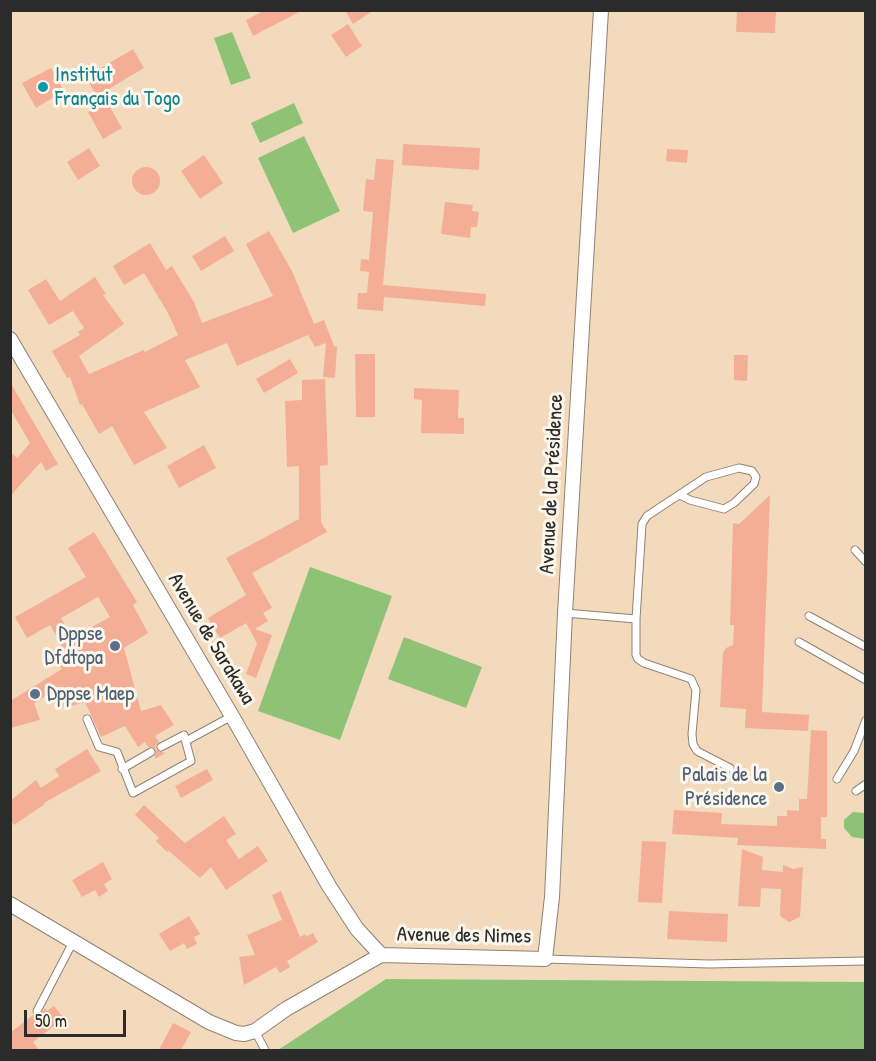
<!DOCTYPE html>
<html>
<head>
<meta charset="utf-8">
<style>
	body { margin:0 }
	#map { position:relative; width:876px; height:1061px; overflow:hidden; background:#f3dabd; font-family:"Patrick Hand",sans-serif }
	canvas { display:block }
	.frame { position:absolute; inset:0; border:12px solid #2b2b2b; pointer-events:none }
	.scale { position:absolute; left:24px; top:1010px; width:102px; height:27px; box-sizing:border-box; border:3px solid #2b2b2b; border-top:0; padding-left:8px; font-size:18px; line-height:21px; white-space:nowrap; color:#2b2b2b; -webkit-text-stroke:4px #fbf7ec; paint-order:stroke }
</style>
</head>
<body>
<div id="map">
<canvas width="876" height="1061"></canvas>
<div class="frame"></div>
<div class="scale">50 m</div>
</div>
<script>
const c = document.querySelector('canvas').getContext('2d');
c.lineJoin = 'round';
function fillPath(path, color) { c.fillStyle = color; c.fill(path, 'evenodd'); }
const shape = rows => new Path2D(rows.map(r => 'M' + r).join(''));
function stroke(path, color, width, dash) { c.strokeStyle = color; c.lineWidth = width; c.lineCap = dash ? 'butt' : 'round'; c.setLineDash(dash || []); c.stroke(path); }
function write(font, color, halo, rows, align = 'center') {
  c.font = font + ' "Patrick Hand",sans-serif'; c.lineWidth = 6; c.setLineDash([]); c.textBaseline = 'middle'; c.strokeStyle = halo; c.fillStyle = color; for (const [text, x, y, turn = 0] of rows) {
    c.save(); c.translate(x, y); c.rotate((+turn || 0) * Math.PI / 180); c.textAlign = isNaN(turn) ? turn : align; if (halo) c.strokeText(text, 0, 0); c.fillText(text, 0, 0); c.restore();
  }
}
fillPath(shape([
	[232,32,251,78,231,85,214,38],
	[294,103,303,123,260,143,251,123],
	[304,136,340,211,293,233,258,158],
	[310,567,392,596,340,740,258,711],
	[404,637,482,667,466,708,388,679],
	[853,812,865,813,865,839,852,837,844,828,844,820],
	[386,979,865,982,865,1050,278,1050]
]), '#8ec376');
fillPath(shape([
	[265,10,303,10,253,36,246,20],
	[345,10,374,10,353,24],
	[737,10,776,10,775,33,736,32],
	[348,24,362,46,346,57,331,35],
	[133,49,144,68,97,96,86,77],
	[51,68,64,91,36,108,22,83],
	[107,102,122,128,103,139,88,112],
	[403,144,480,148,479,170,402,165],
	[89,148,100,166,78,180,67,162],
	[667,149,688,150,687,163,666,161],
	[204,155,223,183,200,199,181,171],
	[376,159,394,160,383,285,486,294,485,306,384,297,383,311,357,309,358,293,367,293,369,272,360,271,361,259,369,260,373,212,363,211,366,179,374,180],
	'132 181a14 14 0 1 1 28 0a14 14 0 1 1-28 0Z',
	[445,202,473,205,472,211,479,212,477,227,471,227,470,238,441,234],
	[269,231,292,271,314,324,324,320,334,346,337,347,335,378,323,377,326,343,315,347,308,335,237,366,227,343,185,360,200,387,144,412,167,448,134,465,112,426,99,434,82,404,80,405,70,377,67,378,52,351,80,335,78,332,84,328,73,311,49,325,28,290,46,279,60,301,95,277,106,294,103,295,124,324,79,356,89,374,144,350,145,352,178,335,168,313,144,273,124,285,113,266,150,243,166,270,172,266,194,302,202,323,273,296,246,244],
	[225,236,234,251,201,271,192,256],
	[355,354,375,354,375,417,356,417],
	[734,355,748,355,747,381,734,380],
	[290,359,298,373,264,393,256,379],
	[325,379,328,465,320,466,321,522,327,532,252,573,272,608,263,613,268,621,255,629,272,635,256,678,246,674,257,643,246,623,220,638,208,618,246,595,226,558,299,519,299,466,287,467,285,401,302,400,302,380],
	[10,382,58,464,46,471,41,462,10,496,10,452,17,458,30,443,10,409],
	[414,388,459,390,458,418,464,418,464,434,421,433,422,400,414,399],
	[204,445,216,468,179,488,167,466],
	[770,495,762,712,809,715,808,731,745,728,746,709,720,707,723,653,726,648,733,645,734,625,730,625,733,523,739,524],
	[94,532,137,602,133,605,148,633,124,648,141,711,161,705,174,725,155,736,159,742,155,746,156,750,165,753,155,759,155,749,148,747,145,742,138,747,125,726,101,737,85,702,64,708,58,688,34,703,40,720,10,728,10,701,62,669,51,651,62,645,50,625,27,638,15,617,86,577,68,548],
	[98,597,110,617,72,638,61,618],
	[811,730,827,731,827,817,821,817,821,839,826,839,826,849,737,845,738,838,672,834,674,810,722,813,721,824,777,826,777,816,787,816,787,810,799,811,799,799,807,799],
	[87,749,101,771,44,803,45,804,14,825,10,819,10,801,36,780,41,788,59,776,55,769],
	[207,769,213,780,181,798,175,786],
	[144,805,185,843,224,816,236,834,226,840,239,859,258,846,268,861,226,890,211,867,200,878,169,851,167,852,156,841,159,838,135,815],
	[642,841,666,842,662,903,638,902],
	[742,849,763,857,762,870,783,872,783,865,793,869,803,867,800,917,789,922,780,916,781,889,761,888,760,907,738,906],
	[103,862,112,879,104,884,108,891,99,897,95,890,82,897,72,880],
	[281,891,300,937,305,934,306,937,313,933,318,942,287,961,290,967,280,973,276,967,244,985,239,957,255,955,247,935,282,920,272,895],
	[669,911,728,914,727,942,667,939],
	[189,916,200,934,194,937,197,944,187,949,184,943,170,951,159,934],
	[54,1006,64,1018,33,1042,39,1050,10,1050,10,1033,33,1015,39,1016,45,1008,47,1011],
	[173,1023,191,1032,181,1050,159,1050]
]), '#f4ae96');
const lane = shape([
	[855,550,866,562],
	[565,613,636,619,642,524,647,516,706,477,739,468,752,471,756,477,754,484,734,503,724,509,690,500,680,495],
	[809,616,866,647],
	[636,619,636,655,638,659,644,663,691,679,696,690,692,734,693,744,697,751,730,768],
	[799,642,866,680],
	[87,719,99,747,117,752,133,793,191,761,184,735,161,747],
	[186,741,232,716],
	[122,769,151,752],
	[837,779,854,751,866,720],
	[856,791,866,784],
	[545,959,709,964,866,961],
	[37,1011,73,942],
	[255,1031,265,1050]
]);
const street = shape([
	[10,339,232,716,329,886,357,929,381,955],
	[10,904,209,1022,236,1033,244,1034,255,1031,286,1009,381,955,545,959,552,897,565,613,601,10]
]);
stroke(lane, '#8f8274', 9);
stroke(street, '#8f8274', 16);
stroke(lane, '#fff', 7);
stroke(street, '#fff', 14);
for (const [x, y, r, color] of [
	[43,87,6,"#0f9aa8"],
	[115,646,6,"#5c6f8a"],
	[35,694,6,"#5c6f8a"],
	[779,787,6,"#5c6f8a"]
]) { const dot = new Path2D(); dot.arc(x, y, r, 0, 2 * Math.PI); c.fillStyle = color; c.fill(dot); stroke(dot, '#fbf7ec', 2); }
write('21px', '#0d838f', '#fbf7ec', [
	["Institut",55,75],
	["Français du Togo",55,99]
], 'left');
write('21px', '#2b2b2b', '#fbf7ec', [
	["Avenue de la Présidence",552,484,-87],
	["Avenue de Sarakawa",211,639,59],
	["Avenue des Nimes",464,936,1]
]);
write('21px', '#4e5e75', '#fbf7ec', [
	["Dppse",103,634],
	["Dfdtopa",103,658],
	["Dppse Maep",47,694,"left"],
	["Palais de la",767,775],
	["Présidence",767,799]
], 'right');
</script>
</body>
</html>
